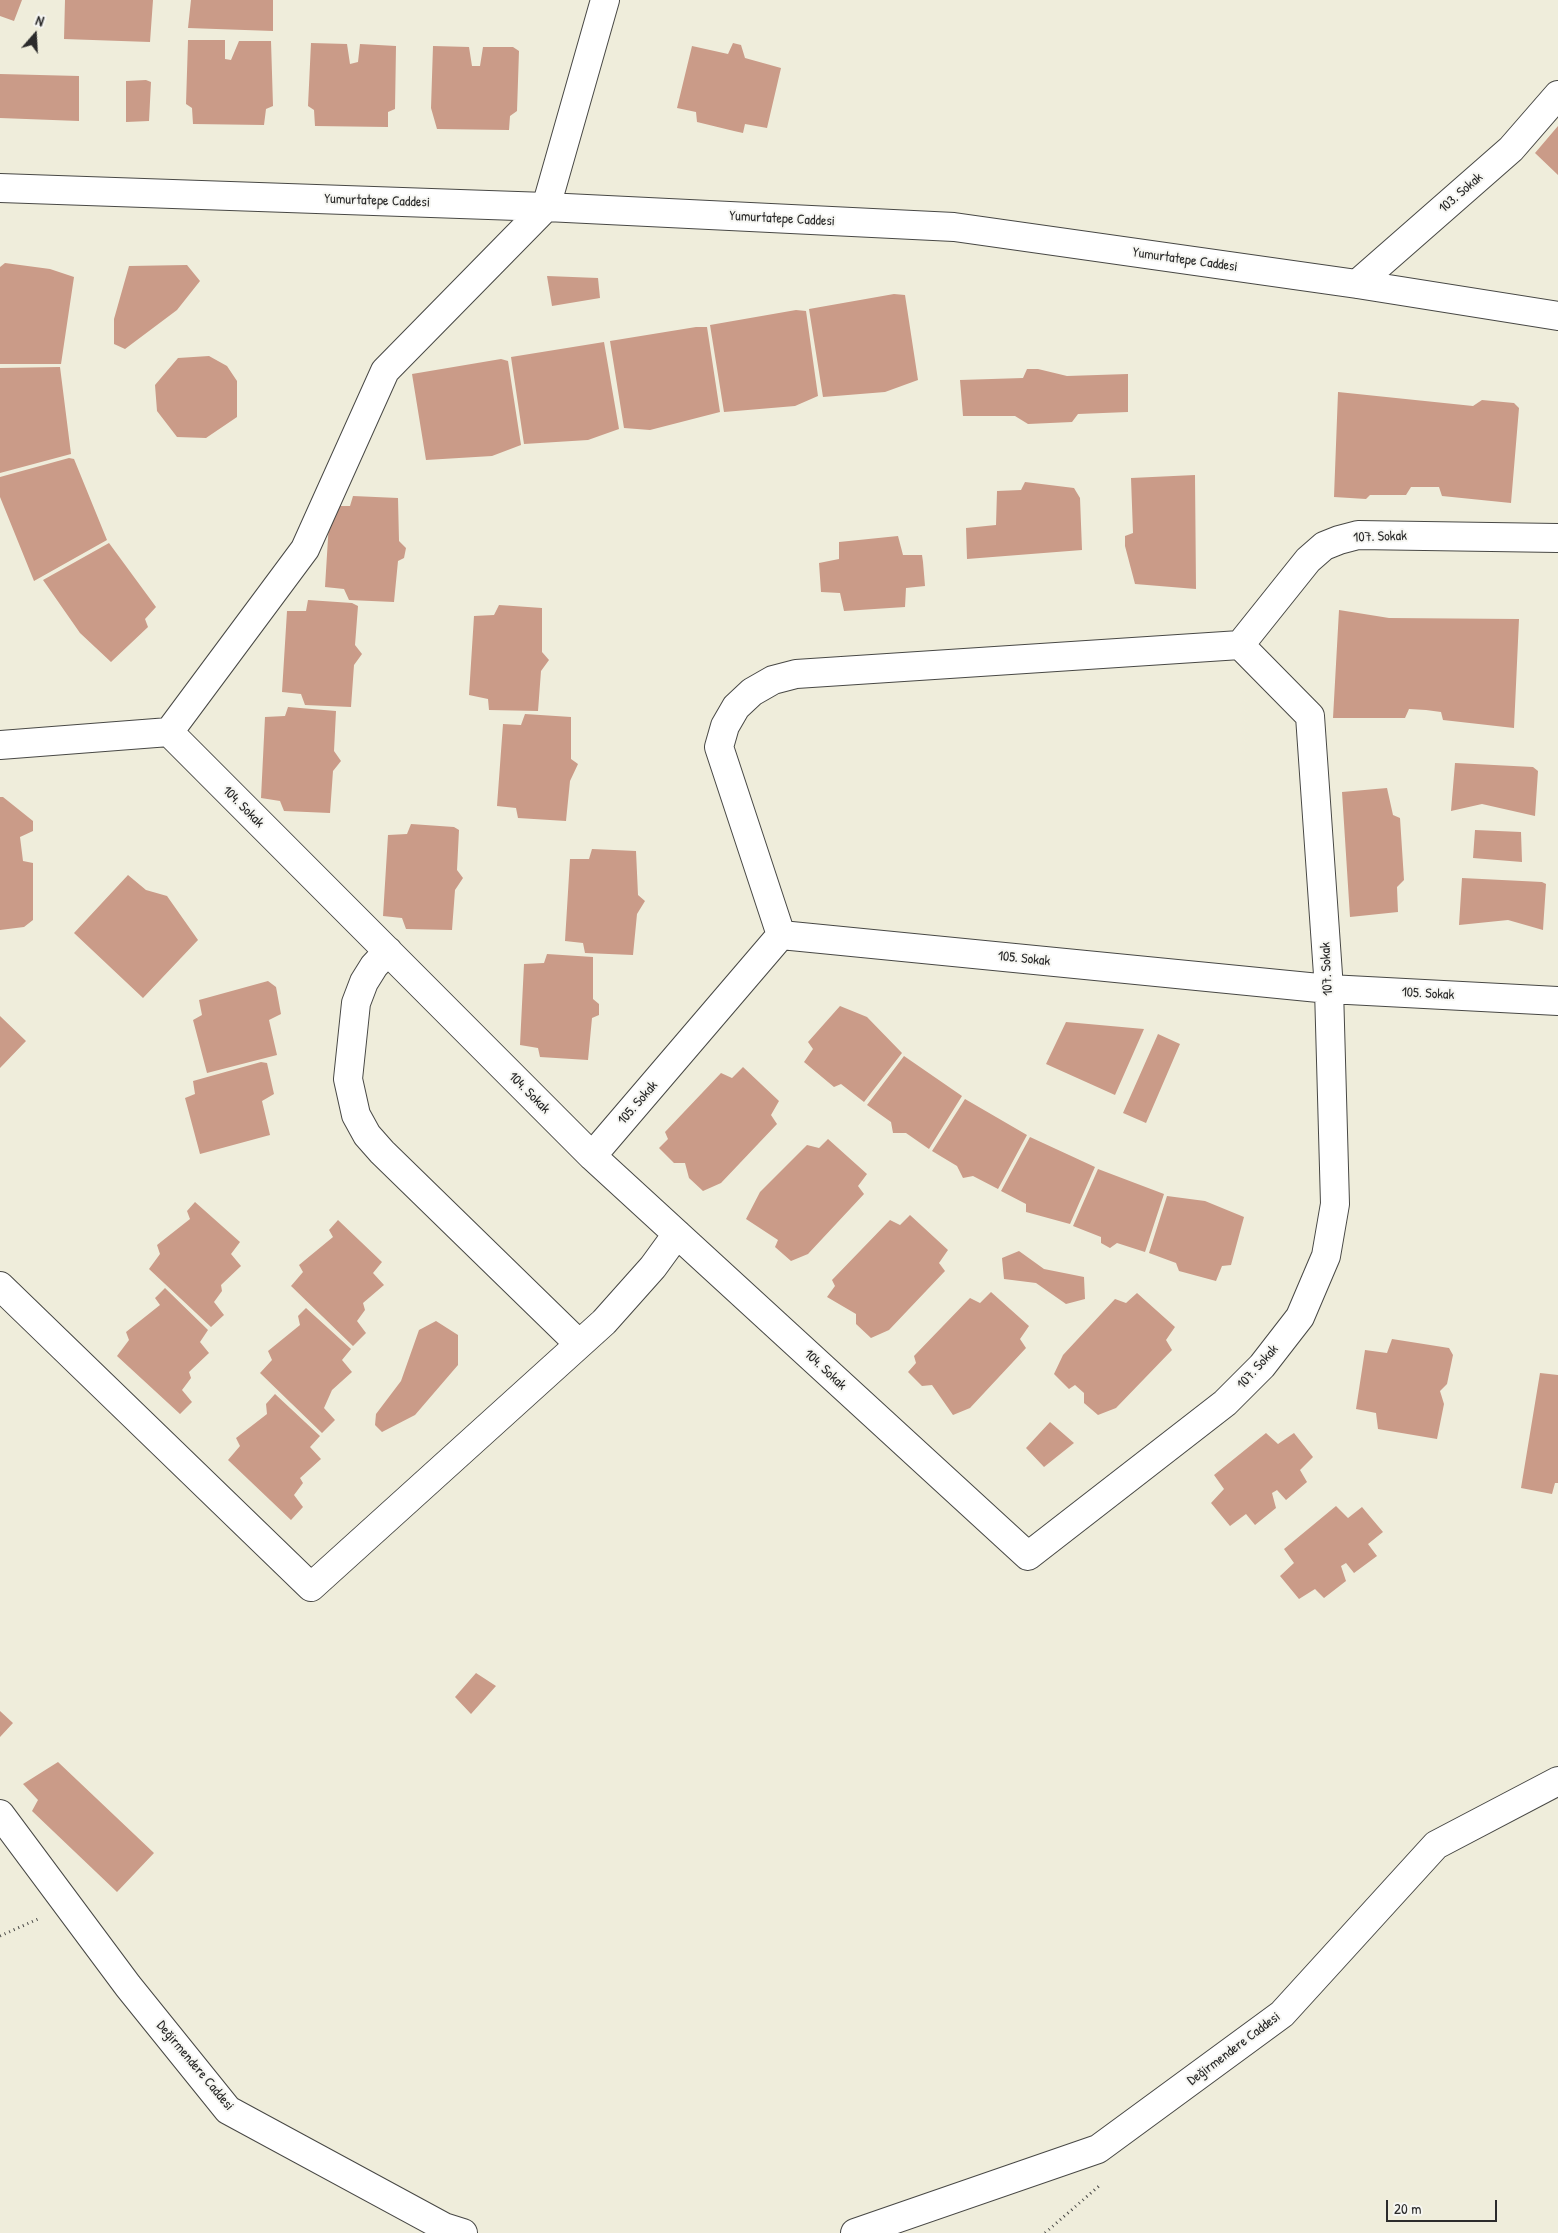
<!DOCTYPE html>
<html>
<head>
<meta charset="utf-8">
<style>
	body { margin:0 }
	#map { position:relative; width:1558px; height:2233px; overflow:hidden; background:#efeddb; font-family:"Patrick Hand",sans-serif }
	canvas { display:block }
	.north { position:absolute; left:10px; top:10px; width:50px; height:50px; -webkit-text-stroke:4px #f6f6f2; paint-order:stroke; rotate:19deg; font-size:14px; font-weight:700; line-height:20px; text-align:center; color:#2b2b2b }
	.north::after { content:''; display:block; margin:auto; width:18px; height:22px; background:#2b2b2b; clip-path:polygon(50% 0,100% 100%,50% 72%,0 100%) }
	.scale { position:absolute; left:1386px; top:2200px; width:111px; height:22px; box-sizing:border-box; border:2px solid #2b2b2b; border-top:0; padding-left:6px; font-size:15px; line-height:18px; white-space:nowrap; color:#2b2b2b; -webkit-text-stroke:4px #f6f6f2; paint-order:stroke }
</style>
</head>
<body>
<div id="map">
<canvas width="1558" height="2233"></canvas>
<div class="north">N</div>
<div class="scale">20 m</div>
</div>
<script>
const c = document.querySelector('canvas').getContext('2d');
c.lineJoin = 'round';
function fillPath(path, color) { c.fillStyle = color; c.fill(path, 'evenodd'); }
const shape = rows => new Path2D(rows.map(r => 'M' + r).join(''));
function stroke(path, color, width, dash) { c.strokeStyle = color; c.lineWidth = width; c.lineCap = dash ? 'butt' : 'round'; c.setLineDash(dash || []); c.stroke(path); }
function write(font, color, halo, rows, align = 'center') {
  c.font = font + ' "Patrick Hand",sans-serif'; c.lineWidth = 4; c.setLineDash([]); c.textBaseline = 'middle'; c.strokeStyle = halo; c.fillStyle = color; for (const [text, x, y, turn = 0] of rows) {
    c.save(); c.translate(x, y); c.rotate((+turn || 0) * Math.PI / 180); c.textAlign = isNaN(turn) ? turn : align; if (halo) c.strokeText(text, 0, 0); c.fillText(text, 0, 0); c.restore();
  }
}
fillPath(shape([
	[0,0,22,0,14,21,0,16],
	[65,0,153,0,150,42,64,39],
	[191,0,273,0,273,31,188,28],
	[188,40,225,40,225,59,231,60,239,41,271,41,273,106,266,109,264,125,193,124,192,108,186,104],
	[311,43,347,44,350,64,358,62,360,44,396,46,395,109,388,112,388,127,315,126,314,110,308,106],
	[733,43,741,45,745,58,781,68,767,128,745,124,743,133,734,131,697,122,696,112,677,108,692,46,728,54],
	[433,46,469,47,472,66,480,66,483,47,513,47,519,51,517,111,510,116,509,130,437,129,431,108],
	[0,74,79,76,79,121,0,118],
	[146,80,151,82,149,121,126,122,126,81],
	[1558,126,1558,175,1535,153],
	[5,263,50,269,74,277,61,364,0,364,0,267],
	[187,265,200,281,177,310,125,349,114,344,114,319,129,266],
	[547,276,598,278,600,298,552,306],
	[894,294,905,295,918,380,885,392,823,397,809,309],
	[796,310,806,311,818,396,795,406,724,412,710,325],
	[696,327,707,327,720,412,650,430,624,428,610,341],
	[604,342,619,429,588,440,524,444,511,357],
	[209,356,227,366,237,381,237,417,206,438,177,437,157,411,155,385,178,358],
	[501,359,508,361,521,445,492,456,426,460,412,374],
	[60,367,71,454,0,473,0,368],
	[1027,369,1038,369,1067,376,1128,374,1128,412,1078,414,1072,422,1028,424,1015,416,963,416,960,380,1023,378],
	[1338,392,1473,406,1482,400,1514,403,1519,408,1511,503,1442,496,1439,487,1411,487,1406,495,1370,495,1366,499,1334,497],
	[69,458,74,459,107,540,34,581,0,497,0,477],
	[1195,475,1196,589,1135,584,1125,546,1125,536,1133,533,1131,478],
	[1025,482,1074,488,1080,498,1082,550,967,559,966,528,996,525,997,491,1021,490],
	[353,496,398,498,399,541,406,548,404,558,398,561,394,602,349,600,344,589,325,587,330,506,350,506],
	[898,536,903,555,922,555,923,562,925,586,906,588,905,607,844,611,840,593,821,592,819,563,839,559,839,542],
	[109,543,156,607,145,619,148,627,111,662,80,633,43,580],
	[308,600,352,603,358,606,355,645,362,654,354,665,351,707,305,705,301,694,282,692,287,611,306,611],
	[499,605,542,608,542,652,549,660,541,671,538,711,489,710,488,699,469,695,474,616,494,615],
	[1339,610,1389,618,1519,619,1514,728,1443,720,1441,712,1426,710,1409,709,1405,718,1333,718],
	[288,707,336,711,334,751,341,761,333,771,330,813,284,811,280,801,261,798,265,717,285,716],
	[525,714,571,717,571,759,578,764,570,781,566,821,518,818,516,808,497,806,503,724,521,725],
	[1455,763,1533,767,1538,771,1535,816,1482,804,1451,811],
	[1387,788,1393,815,1400,818,1404,880,1397,887,1398,912,1350,917,1342,792],
	[0,797,3,797,33,821,33,831,20,837,23,861,33,863,33,920,24,927,0,930],
	[411,824,454,827,459,830,457,870,463,878,455,890,452,930,406,929,402,918,383,916,388,835,407,834],
	[1475,830,1521,832,1522,862,1473,858],
	[592,849,636,851,638,895,645,901,637,914,633,955,585,953,583,943,565,941,570,859,589,859],
	[128,875,146,890,167,896,198,940,143,998,74,933],
	[1462,878,1542,882,1546,884,1543,930,1508,920,1459,925],
	[547,954,593,957,593,999,599,1004,599,1015,592,1018,588,1060,540,1057,538,1048,520,1045,524,964,544,963],
	[268,981,276,987,281,1014,269,1020,277,1055,207,1073,193,1020,202,1015,199,1000],
	[840,1006,867,1017,902,1053,864,1102,841,1084,834,1087,804,1062,813,1049,808,1042],
	[0,1016,26,1041,0,1068],
	[1066,1022,1144,1029,1115,1095,1046,1064],
	[1158,1034,1180,1044,1146,1123,1123,1113],
	[904,1056,962,1096,929,1149,906,1133,893,1133,891,1122,867,1105],
	[261,1062,267,1063,274,1094,262,1101,270,1135,200,1154,185,1098,195,1094,193,1081],
	[743,1067,779,1101,771,1115,777,1124,721,1183,703,1191,689,1178,685,1163,674,1163,659,1148,668,1139,665,1132,721,1073,732,1078],
	[965,1099,1027,1135,998,1189,973,1176,963,1178,957,1166,932,1151],
	[1030,1137,1095,1167,1070,1224,1026,1212,1026,1204,1001,1191],
	[828,1139,867,1174,858,1186,864,1194,808,1254,791,1261,775,1247,778,1240,746,1219,760,1192,807,1145,819,1148],
	[1098,1169,1164,1194,1145,1252,1117,1243,1110,1248,1101,1243,1101,1237,1073,1226],
	[1167,1196,1205,1201,1244,1217,1231,1265,1222,1266,1216,1281,1179,1271,1176,1263,1149,1253],
	[195,1202,240,1242,231,1254,241,1266,221,1285,222,1291,214,1302,224,1315,211,1327,149,1269,160,1254,157,1245,190,1219,187,1211],
	[910,1215,948,1250,939,1263,945,1271,889,1330,871,1338,856,1324,856,1314,827,1297,835,1286,832,1280,890,1220,900,1225],
	[338,1220,382,1262,373,1273,384,1285,363,1303,365,1310,357,1321,366,1333,353,1346,291,1286,303,1272,299,1265,333,1237,329,1230],
	[1019,1251,1044,1269,1084,1277,1085,1299,1066,1304,1036,1283,1004,1279,1002,1258],
	[165,1288,208,1330,200,1342,209,1353,189,1372,191,1378,182,1390,192,1402,180,1414,117,1356,129,1340,126,1332,160,1305,155,1298],
	[991,1292,1029,1326,1020,1339,1026,1348,970,1408,953,1415,932,1385,922,1386,908,1372,916,1363,914,1356,970,1298,980,1303],
	[1137,1293,1175,1327,1166,1340,1172,1350,1116,1408,1098,1415,1084,1403,1084,1393,1075,1385,1069,1389,1054,1374,1063,1355,1115,1299,1126,1303],
	[306,1308,351,1349,342,1360,352,1372,332,1390,324,1408,335,1420,322,1433,260,1373,272,1360,268,1351,300,1325,298,1316],
	[436,1321,458,1335,458,1365,415,1415,382,1432,375,1425,376,1414,401,1381,419,1330],
	[1392,1339,1449,1348,1453,1355,1447,1384,1440,1391,1444,1404,1437,1439,1378,1429,1376,1413,1356,1409,1365,1350,1387,1353],
	[1540,1373,1558,1375,1558,1483,1555,1483,1552,1494,1521,1488],
	[275,1394,320,1436,310,1447,321,1459,300,1478,303,1483,294,1495,303,1507,291,1520,228,1460,240,1446,236,1438,267,1414,266,1404],
	[1050,1422,1074,1443,1044,1467,1026,1448],
	[1266,1433,1278,1444,1294,1433,1313,1457,1300,1470,1307,1482,1286,1500,1277,1490,1272,1493,1276,1508,1255,1525,1246,1514,1230,1526,1211,1503,1224,1489,1214,1475],
	[1336,1506,1348,1518,1362,1507,1383,1532,1368,1544,1377,1556,1354,1573,1346,1563,1341,1566,1346,1581,1324,1598,1315,1589,1299,1599,1280,1576,1294,1563,1284,1549],
	[476,1673,496,1686,471,1714,455,1697],
	[0,1711,13,1723,0,1737],
	[58,1762,154,1853,117,1892,32,1811,38,1800,23,1784]
]), '#ca9b88');
const minor = shape([
	[0,188,546,207,954,227,1357,284,1558,316],
	[1357,284,1511,149,1558,95],
	[169,732,305,549,385,371,546,207,605,0],
	[0,745,169,732,592,1156,1028,1556,1225,1403,1262,1366,1300,1317,1326,1256,1335,1204,1329,989,1310,716,1240,645,1308,560,1324,546,1339,540,1358,535,1558,538],
	[781,935,719,747,725,726,736,707,752,692,773,680,796,674,1240,645],
	[388,951,374,966,364,982,356,1003,348,1079,356,1115,367,1135,382,1152,579,1344],
	[592,1156,781,935,1329,989,1558,1001],
	[0,1286,311,1587,604,1322,653,1267,677,1234],
	[0,1814,128,1986,228,2110,444,2227,463,2233],
	[855,2233,1098,2149,1282,2014,1436,1845,1558,1781]
]);
stroke(minor, '#484845', 30);
stroke(shape([
	[0,1936,38,1919],
	[1045,2233,1099,2186]
]), '#484845', 3, [1, 4]);
stroke(minor, '#fff', 28);
write('14px', '#2b2b2b', '#f6f6f2', [
	["103. Sokak",1461,193,-41],
	["Yumurtatepe Caddesi",377,201,2],
	["Yumurtatepe Caddesi",782,219,3],
	["Yumurtatepe Caddesi",1185,260,8],
	["107. Sokak",1380,537,-2],
	["104. Sokak",243,807,45],
	["105. Sokak",1024,959,6],
	["107. Sokak",1327,969,-93],
	["105. Sokak",1428,994,3],
	["104. Sokak",529,1093,45],
	["105. Sokak",638,1103,-49],
	["107. Sokak",1258,1367,-48],
	["104. Sokak",825,1370,43],
	["Değirmendere Caddesi",1234,2049,-37],
	["Değirmendere Caddesi",195,2066,50]
]);
</script>
</body>
</html>
